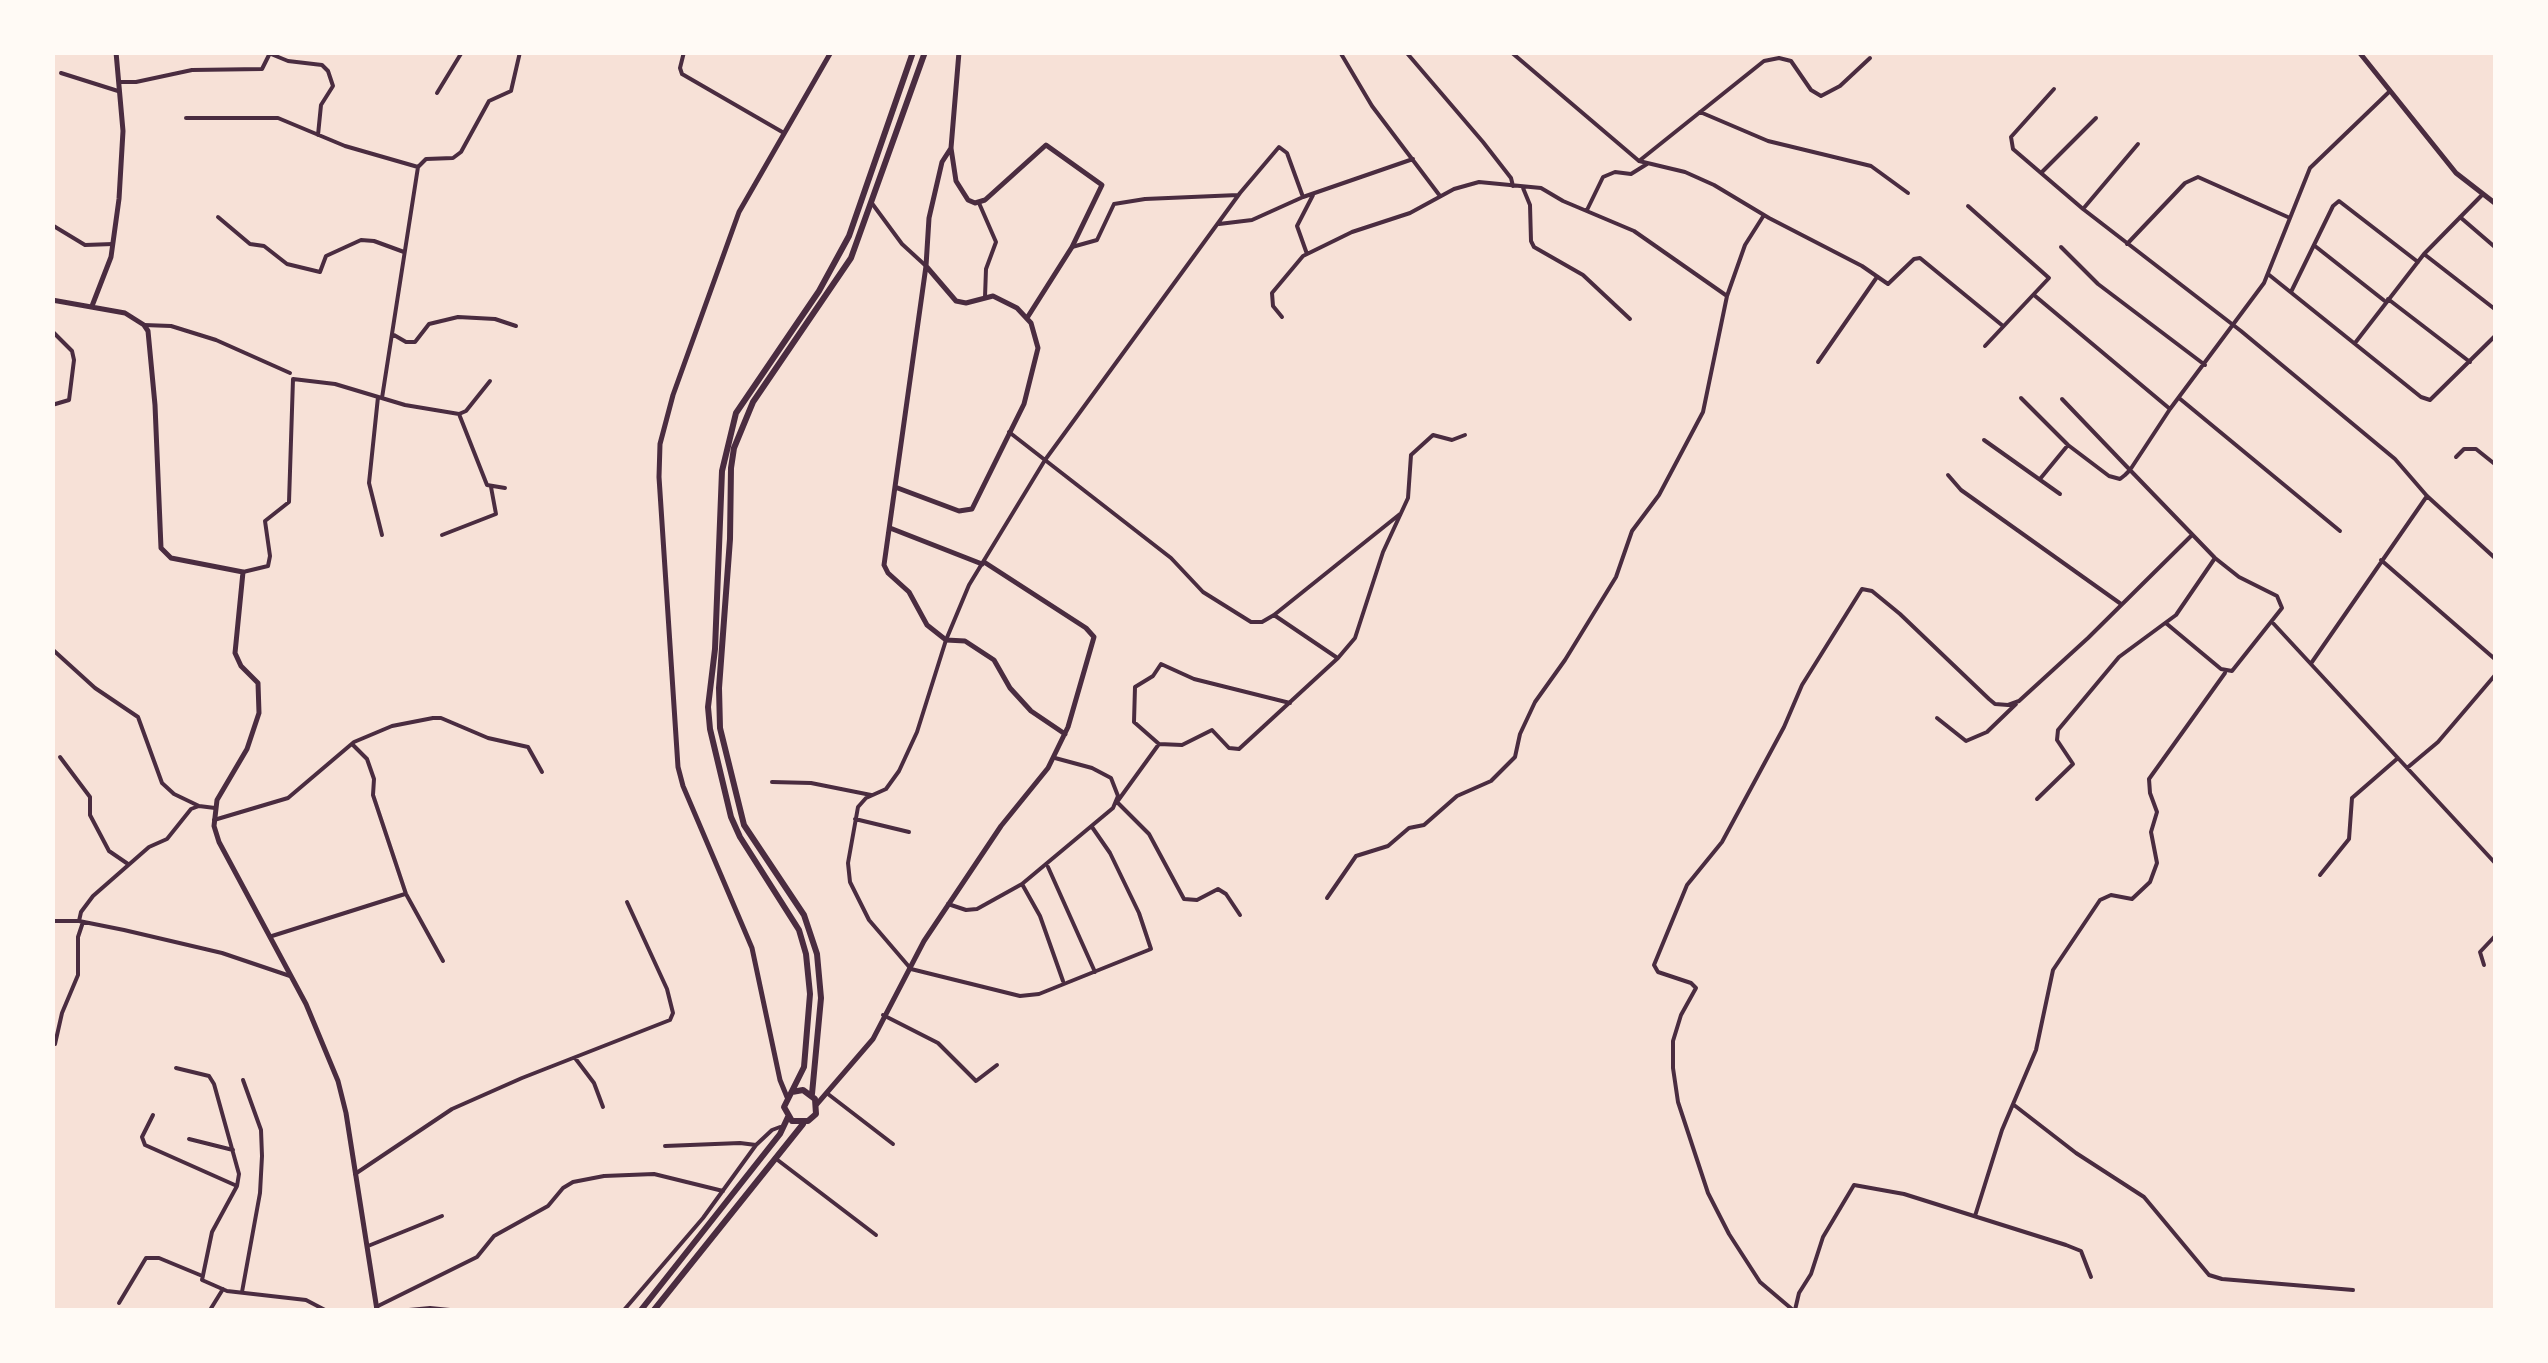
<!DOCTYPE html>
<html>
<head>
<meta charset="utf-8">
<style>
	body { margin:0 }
	#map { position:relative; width:2548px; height:1363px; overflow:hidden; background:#f7e1d7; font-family:"Fira Sans Condensed",sans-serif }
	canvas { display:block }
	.frame { position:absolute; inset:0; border:55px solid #fffaf5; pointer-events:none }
</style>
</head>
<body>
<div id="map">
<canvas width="2548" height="1363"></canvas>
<div class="frame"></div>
</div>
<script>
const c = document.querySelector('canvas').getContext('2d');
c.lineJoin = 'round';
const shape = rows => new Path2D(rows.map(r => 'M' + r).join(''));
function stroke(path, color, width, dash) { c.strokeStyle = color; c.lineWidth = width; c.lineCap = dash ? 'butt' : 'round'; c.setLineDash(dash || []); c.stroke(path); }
stroke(shape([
	[684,52,680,68,682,74,784,133],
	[1340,52,1372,106,1440,196],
	[1406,52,1483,142,1511,178,1513,186],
	[1511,52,1639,161,1685,172,1714,185,1769,218,1862,266,1888,284,1914,259,1920,258,2003,326],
	[271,54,288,61,322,65,328,71,333,86,321,105,318,135],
	[61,73,118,91],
	[119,82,136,82,192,70,262,69,270,53],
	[2054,89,2011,137,2013,149,2083,209,2241,331,2395,459,2427,496,2496,559],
	[437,93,462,52],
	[1700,112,1768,141,1871,166,1908,193],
	[186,118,278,118,345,146,418,167],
	[1639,161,1764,61,1779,58,1791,61,1811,90,1821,96,1840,86,1870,58],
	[2042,172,2096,118],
	[1523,188,1530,205,1531,241,1534,247,1583,275,1630,319],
	[1303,197,1287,153,1279,147,1240,193,1045,460,1171,558,1203,592,1251,622,1262,622,1274,615,1400,514],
	[871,202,902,244,926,266],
	[979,203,996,242,986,269,985,297],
	[1968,206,2049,278,1985,346],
	[2083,209,2138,144],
	[1587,210,1603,177,1615,172,1631,174,1647,164],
	[218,217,250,244,264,246,287,264,320,272,326,256,361,240,374,241,404,252],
	[2460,217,2496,248],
	[1219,224,1252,220,1303,197,1413,159],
	[52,225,85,245,113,244],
	[2127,244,2185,183,2198,177,2290,218],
	[2315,246,2386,302],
	[1072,247,1097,240,1114,204,1145,199,1238,195],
	[2061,247,2098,284,2205,365],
	[1307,254,1297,226,1313,195],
	[2424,254,2496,310],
	[2268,274,2421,397,2430,400,2496,335],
	[2291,292,2333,206,2339,201,2418,262],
	[2034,295,2170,409],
	[2388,299,2470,362],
	[1282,317,1273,306,1272,293,1303,256,1352,232,1410,213,1454,189,1479,182,1541,188,1563,201,1634,231,1727,296],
	[144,325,171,326,216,340,290,373],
	[52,331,72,351,74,360,69,400,52,405],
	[394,335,406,342,415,342,429,324,458,317,495,319,516,326],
	[2355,343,2424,254,2482,195],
	[1818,362,1877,277],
	[378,397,369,483,382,535],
	[382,398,418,167,426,159,453,158,461,152,489,101,511,91,520,52],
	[2021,398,2068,445,2109,476,2120,479,2125,475,2130,470,2062,399],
	[2179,398,2340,531],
	[459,414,487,485,505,488],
	[1009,432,1045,460,969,585,946,640,917,732,899,771,886,789,866,798,858,807,848,863,850,882,869,920,911,969,1020,996,1039,994,1151,949,1139,913,1110,853,1092,827],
	[1984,440,2060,494],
	[2456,457,2464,449,2476,449,2496,465],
	[1948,475,1961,490,2121,604],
	[2040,479,2068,445],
	[442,535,496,514,491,487],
	[2381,560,2496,660],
	[243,572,268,566,270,556,265,521,289,502,293,379,335,384,405,405,459,414,466,411,490,381],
	[1274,615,1336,657],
	[2272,622,2496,864],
	[2167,624,2221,669,2232,671,2282,608,2277,596,2239,577,2215,558,2130,470,2170,409,2264,283,2310,168,2389,92],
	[52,649,95,688,138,717,162,783,174,794,199,806],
	[2312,662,2427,496],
	[1937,718,1966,741,1987,732,2016,704],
	[352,744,367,759,374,779,373,795,406,894,443,961],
	[1159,744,1182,745,1212,730,1229,748,1239,749,1338,658,1355,638,1383,552,1408,498,1411,455,1433,435,1452,440,1465,435],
	[60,757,90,797,90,815,109,851,128,864],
	[2407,768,2438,742,2496,674],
	[772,782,811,783,871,795],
	[2037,799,2073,764,2057,740,2058,730,2119,657,2176,615,2215,558],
	[855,819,909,832],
	[214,820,288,798,354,742,392,726,433,718,441,718,488,738,528,747,542,772],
	[1048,867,1095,972],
	[2320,875,2349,839,2352,798,2398,758],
	[1022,884,1040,916,1063,981],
	[1327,898,1356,856,1388,846,1409,828,1424,825,1457,796,1491,781,1515,757,1520,734,1535,702,1565,660,1616,577,1632,531,1659,495,1703,412,1727,296,1745,245,1764,215],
	[948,904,966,910,977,909,1022,884,1113,808,1118,796,1111,778,1092,768,1055,758],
	[1240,915,1226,894,1218,889,1197,900,1184,899,1149,834,1117,802,1159,744,1134,722,1135,687,1153,676,1161,664,1194,679,1290,703],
	[52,921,79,921,124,930,222,953,290,976],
	[79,921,81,912,93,896,149,847,167,839,191,809,199,806,215,808],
	[272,936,405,894],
	[2484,965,2480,952,2496,935],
	[883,1015,938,1043,976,1081,997,1065],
	[55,1044,62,1013,78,975,78,937,83,922],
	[575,1058,594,1083,603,1107],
	[176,1068,209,1076,214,1084,239,1174,237,1186],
	[828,1094,893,1144],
	[2014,1105,2076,1153,2144,1197,2209,1275,2222,1279,2353,1290],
	[153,1115,142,1137,145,1145,237,1186,212,1232,202,1280,227,1291,306,1300,325,1310],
	[189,1139,233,1150],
	[665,1146,740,1143,756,1145],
	[775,1158,876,1235],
	[355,1174,452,1109,522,1078,670,1020,673,1013,667,989,627,902],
	[1975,1216,2002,1130,2036,1050,2053,970,2100,900,2111,895,2132,899,2150,882,2157,863,2151,832,2157,812,2150,793,2149,779,2225,673],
	[368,1246,442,1216],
	[242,1292,260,1193,262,1156,261,1130,243,1080],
	[119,1303,146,1258,159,1258,200,1275],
	[376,1307,477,1257,494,1236,548,1206,563,1188,573,1182,604,1176,654,1174,723,1191],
	[210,1310,223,1289],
	[409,1310,430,1308,450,1310],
	[624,1310,703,1218,756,1145,772,1130,780,1127],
	[1793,1310,1760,1282,1729,1234,1708,1193,1678,1102,1673,1068,1673,1041,1681,1015,1696,988,1691,983,1658,972,1654,965,1687,885,1722,842,1784,727,1802,685,1862,589,1872,591,1900,614,1989,699,1995,704,2008,705,2019,701,2088,638,2191,536],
	[1795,1310,1799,1293,1811,1274,1823,1237,1854,1185,1904,1194,2066,1245,2081,1251,2091,1277]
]), '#4a2c40', 4);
stroke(shape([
	[959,52,951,148,956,181,968,200,975,203,985,200,1046,145,1102,185,1072,247,1027,318],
	[951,148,942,162,929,218,926,266,884,565,888,573,909,592,927,625,946,640,965,641,994,660,1010,688,1031,711,1065,734],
	[52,300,125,313,144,325,148,331,155,405,161,548,171,558,243,572,235,653,241,666,258,683,259,713,247,749,217,800,214,826,219,842,306,1004,338,1081,346,1113,377,1310],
	[92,306,111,257,119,199,123,131,116,52],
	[895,487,959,511,972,509,1024,404,1038,348,1031,323,1017,308,993,296,966,303,956,301,926,266],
	[890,528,982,564],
	[787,1097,780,1080,752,948,683,786,678,767,659,477,660,444,673,395,739,212,831,52],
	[817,1104,873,1039,924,941,1001,826,1048,768,1068,727,1094,637,1086,628,984,562]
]), '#4a2c40', 5);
stroke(shape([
	[2359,52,2456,173,2496,204]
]), '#4a2c40', 5);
stroke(shape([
	[792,1092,803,1090,815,1099,816,1114,808,1121,792,1121,784,1107,804,1067,810,994,806,954,799,930,740,837,731,817,710,729,708,707,715,649,722,471,736,413,819,291,849,236,913,52],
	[812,1094,821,998,817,954,804,915,744,825,720,728,719,688,730,539,731,468,734,448,753,402,851,258,925,52],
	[641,1310,780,1134,788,1117],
	[654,1310,803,1124]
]), '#4a2c40', 6);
</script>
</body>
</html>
